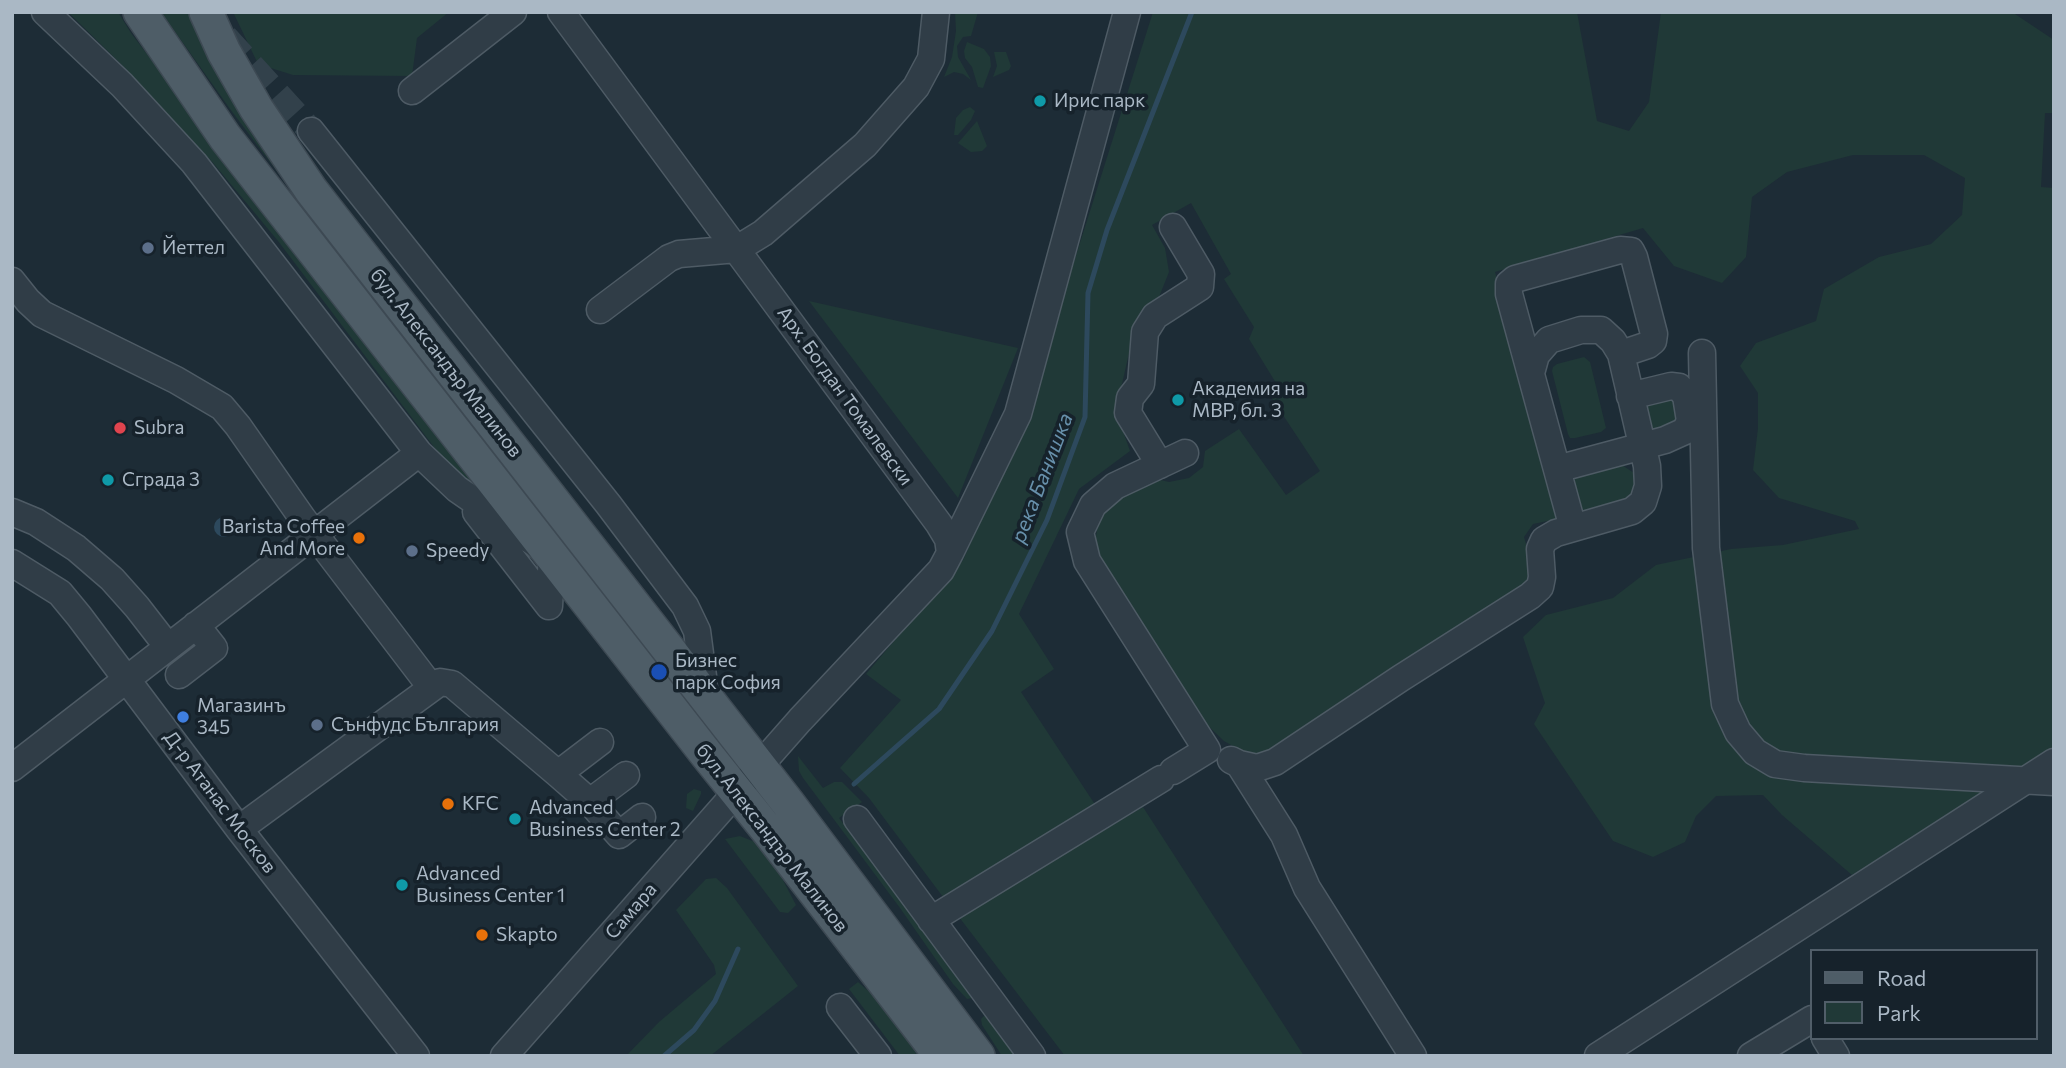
<!DOCTYPE html>
<html>
<head>
<meta charset="utf-8">
<style>
	body { margin:0 }
	#map { position:relative; width:2066px; height:1068px; overflow:hidden; background:#1d2c36; font-family:Commissioner,sans-serif }
	canvas { display:block }
	.frame { position:absolute; inset:0; border:14px solid #aab8c5; pointer-events:none }
	.legend { position:absolute; left:1810px; top:949px; width:228px; height:91px; box-sizing:border-box; background:#16222b; border:2px solid #515e69; margin:0; padding:9px 12px; list-style:none; font-size:21px; color:#aab8c5 }
	.legend li { display:flex; align-items:center; gap:14px; height:35px }
	.legend b { width:35px; border:2px solid #515e69 }
</style>
</head>
<body>
<div id="map">
<canvas width="2066" height="1068"></canvas>
<div class="frame"></div>
<ul class="legend">
<li><b style="height:9px;background:#4e5d67"></b>Road</li>
<li><b style="height:19px;background:#203937"></b>Park</li>
</ul>
</div>
<script>
const c = document.querySelector('canvas').getContext('2d');
c.lineJoin = 'round';
function fillPath(path, color) { c.fillStyle = color; c.fill(path, 'evenodd'); }
const shape = rows => new Path2D(rows.map(r => 'M' + r).join(''));
function stroke(path, color, width, dash) { c.strokeStyle = color; c.lineWidth = width; c.lineCap = dash ? 'butt' : 'round'; c.setLineDash(dash || []); c.stroke(path); }
function write(font, color, halo, rows, align = 'center') {
  c.font = font + ' Commissioner,sans-serif'; c.lineWidth = 7; c.setLineDash([]); c.textBaseline = 'middle'; c.strokeStyle = halo; c.fillStyle = color; for (const [text, x, y, turn = 0] of rows) {
    c.save(); c.translate(x, y); c.rotate((+turn || 0) * Math.PI / 180); c.textAlign = isNaN(turn) ? turn : align; if (halo) c.strokeText(text, 0, 0); c.fillText(text, 0, 0); c.restore();
  }
}
fillPath(shape([
	[68,12,118,12,131,33,223,154,477,479,473,485,460,476,440,455,278,241,214,164,123,66],
	[161,12,190,12,316,223,230,109],
	[233,12,449,12,417,38,412,76,293,75,258,64],
	[955,12,978,12,971,36,963,37,957,46,958,57,971,80,963,74,954,72,944,77,952,57,956,31],
	[1153,12,1577,12,1597,121,1629,131,1649,102,1661,12,2012,12,2054,40,2054,113,2045,113,2041,187,2054,188,2054,772,2019,772,1852,875,1782,815,1763,795,1716,796,1696,816,1685,842,1653,857,1613,841,1534,724,1545,703,1523,637,1546,615,1613,598,1656,565,1731,549,1783,545,1859,529,1855,521,1779,498,1753,470,1758,428,1758,393,1740,366,1756,343,1816,321,1824,289,1879,257,1931,244,1962,215,1965,178,1924,155,1853,155,1787,172,1752,197,1746,257,1722,283,1674,266,1643,228,1495,272,1562,518,1533,524,1524,537,1535,575,1524,592,1256,759,1224,741,1201,719,1104,566,1095,542,1100,513,1148,477,1169,482,1189,478,1203,467,1205,451,1239,429,1286,495,1320,471,1269,394,1276,383,1249,339,1254,327,1224,279,1231,274,1191,203,1152,225,1165,248,1169,272,1157,302,1135,326,1116,411,1130,451,1079,489,1019,614,1054,669,1021,692,1096,806,946,901,869,798,840,768,901,700,866,674,963,560,1033,406,1060,306],
	[967,42,984,49,990,57,991,66,983,88,978,87,972,67,965,58,964,51],
	[994,52,1006,52,1011,66,1009,70,993,77,997,66],
	[970,107,975,111,971,120,958,135,954,135,956,118,963,110],
	[977,121,987,146,982,151,971,152,958,143],
	[809,301,1018,348,958,498],
	[1584,357,1590,362,1606,428,1601,432,1575,438,1570,438,1568,434,1552,371,1553,367,1557,364],
	[1667,396,1677,405,1678,421,1653,432,1644,404],
	[1622,465,1634,473,1638,480,1630,501,1593,511,1577,509,1570,487,1574,478,1599,468],
	[798,756,823,788,834,782,842,782,862,802,839,818,974,993,973,998,967,999,953,984,900,908,803,778,799,771],
	[694,789,701,791,701,794,693,811,686,808,687,794],
	[1143,807,1304,1056,1065,1056,959,917],
	[740,836,760,844,776,867,796,905,788,913,780,912,725,839],
	[716,878,727,888,798,986,710,1056,626,1056,659,1022,716,974,714,965,676,910,706,879],
	[858,982,889,1009,911,1042,917,1056,900,1056,849,989],
	[985,1015,990,1015,1022,1056,1002,1056,982,1025,981,1019]
]), '#203937');
fillPath(shape([
	'214 527a10 10 0 1 1 20 0a10 10 0 1 1-20 0Z'
]), '#2d495d');
stroke(shape([
	[854,784,939,709,992,631,1047,520,1085,417,1088,293,1107,230,1192,12],
	[664,1056,694,1030,715,1001,738,949]
]), '#2d495d', 5);
stroke(shape([
	[225,37,311,131]
]), '#32414b', 26, [26, 13]);
const minor = shape([
	[45,12,122,85,194,163,419,453,457,489,552,555,549,606],
	[412,91,513,12],
	[311,131,608,504,685,606,697,631,706,699],
	[12,281,28,301,42,314,176,380,222,407,238,426,303,519,431,687],
	[600,310,669,258,679,254,737,249,763,233,865,145,916,87,931,59,936,12],
	[1702,353,1706,548,1725,704,1738,732,1755,752,1775,764,1804,768,2054,782],
	[1160,465,1128,413,1130,398,1141,384,1145,332,1155,316,1200,287,1201,274,1173,227],
	[1557,469,1665,440,1685,431,1690,421,1686,396,1679,387,1671,386,1630,396],
	[12,512,36,522,76,548,112,579,137,607,168,647],
	[476,512,549,606],
	[1573,528,1509,294,1509,284,1515,279,1620,250,1631,251,1634,257,1654,334,1653,341,1648,345,1621,354],
	[950,553,1018,414,1127,12],
	[12,563,60,593,79,616,239,829,416,1056],
	[179,675,214,648,196,625],
	[1231,760,1239,764,1284,835,1307,888,1413,1056],
	[1239,764,1257,768,1275,762,1401,678,1530,596,1540,587,1542,577,1540,549,1544,540,1556,533,1632,511,1643,502,1648,486,1647,466,1621,354,1613,341,1601,330,1581,330,1549,340,1536,355,1531,373],
	[12,768,419,453],
	[1173,771,1207,750,1087,561,1080,532,1093,505,1115,486,1185,453],
	[558,774,600,742],
	[590,802,626,775],
	[857,819,1032,1056],
	[239,829,440,682,452,684,558,774,590,802,619,835,642,817],
	[931,920,1161,779],
	[840,1007,878,1056],
	[1825,1038,1836,1056],
	[504,1056,800,720,941,570,950,553,948,539,939,524,561,12],
	[1598,1056,2054,762],
	[1751,1056,1812,1019]
]);
const major = shape([
	[140,12,225,137,707,755,768,831,941,1056],
	[206,12,224,52,256,108,311,190,788,803,978,1056]
]);
stroke(minor, '#4e5b65', 29);
stroke(major, '#3d4953', 36);
stroke(minor, '#303d47', 26);
stroke(major, '#4e5d67', 33);
for (const [x, y, r, color] of [
	[1040,101,7,"#0f9aa8"],
	[148,248,7,"#5c6f8a"],
	[1178,400,7,"#0f9aa8"],
	[120,428,7,"#e0444e"],
	[108,480,7,"#0f9aa8"],
	[359,538,7,"#e8710a"],
	[412,551,7,"#5c6f8a"],
	[659,672,9,"#1a4fb4"],
	[183,717,7,"#3f7fe0"],
	[317,725,7,"#5c6f8a"],
	[448,804,7,"#e8710a"],
	[515,819,7,"#0f9aa8"],
	[402,885,7,"#0f9aa8"],
	[482,935,7,"#e8710a"]
]) { const dot = new Path2D(); dot.arc(x, y, r, 0, 2 * Math.PI); c.fillStyle = color; c.fill(dot); stroke(dot, '#16222b', 2.5); }
write('19px', '#aab8c5', '#16222b', [
	["Ирис парк",1054,101],
	["Йеттел",162,248],
	["Академия на",1192,389],
	["МВР, бл. 3",1192,411],
	["Subra",134,428],
	["Сграда 3",122,480],
	["Barista Coffee",345,527,"right"],
	["And More",345,549,"right"],
	["Speedy",426,551],
	["Бизнес",675,661],
	["парк София",675,683],
	["Магазинъ",197,706],
	["345",197,728],
	["Сънфудс България",331,725],
	["KFC",462,804],
	["Advanced",529,808],
	["Business Center 2",529,830],
	["Advanced",416,874],
	["Business Center 1",416,896],
	["Skapto",496,935]
], 'left');
write('19px', '#aab8c5', '#16222b', [
	["бул. Александър Малинов",446,363,52],
	["Арх. Богдан Томалевски",845,396,54],
	["Д-р Атанас Москов",220,802,53],
	["бул. Александър Малинов",772,838,52],
	["Самара",631,911,-49]
]);
write('italic 21px', '#6790ab', '#16222b', [
	["река Банишка",1042,478,-69]
]);
</script>
</body>
</html>
